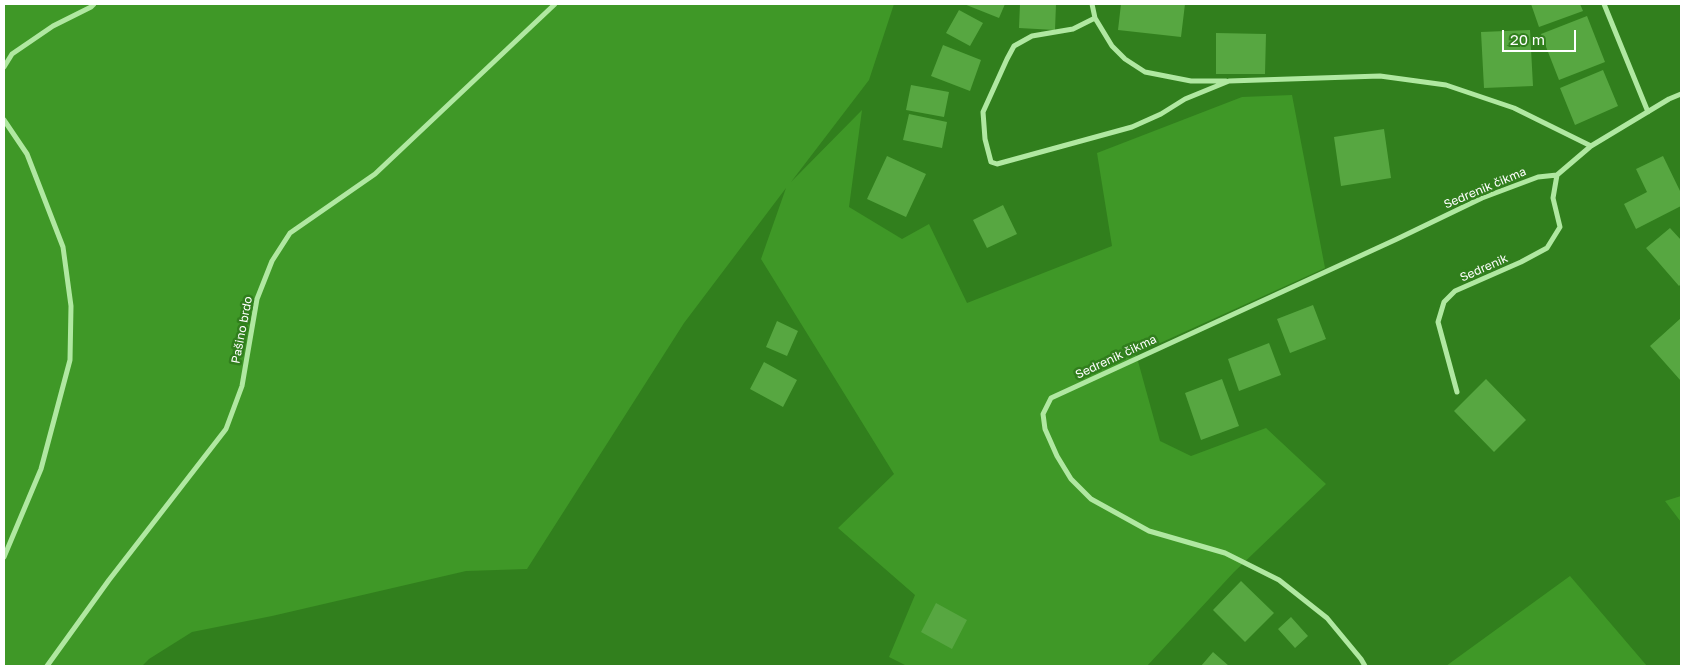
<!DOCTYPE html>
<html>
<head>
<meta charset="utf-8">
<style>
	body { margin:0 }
	#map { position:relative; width:1685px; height:670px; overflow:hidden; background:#317f1d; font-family:"Golos Text",sans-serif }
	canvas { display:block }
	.frame { position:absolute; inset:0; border:5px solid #fff; pointer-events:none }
	.scale { position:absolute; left:1502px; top:30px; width:74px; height:22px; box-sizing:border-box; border:2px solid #fff; border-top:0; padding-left:6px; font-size:15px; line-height:18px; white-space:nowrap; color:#fff; -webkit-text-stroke:4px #317f1d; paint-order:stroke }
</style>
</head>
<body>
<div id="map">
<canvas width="1685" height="670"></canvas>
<div class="frame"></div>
<div class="scale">20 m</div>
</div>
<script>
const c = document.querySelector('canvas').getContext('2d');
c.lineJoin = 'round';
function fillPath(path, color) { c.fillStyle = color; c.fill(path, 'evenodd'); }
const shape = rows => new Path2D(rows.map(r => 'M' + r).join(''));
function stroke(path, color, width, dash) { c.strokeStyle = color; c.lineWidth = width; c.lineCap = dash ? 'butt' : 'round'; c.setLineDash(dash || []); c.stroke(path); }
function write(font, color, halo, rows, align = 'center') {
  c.font = font + ' "Golos Text",sans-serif'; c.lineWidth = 5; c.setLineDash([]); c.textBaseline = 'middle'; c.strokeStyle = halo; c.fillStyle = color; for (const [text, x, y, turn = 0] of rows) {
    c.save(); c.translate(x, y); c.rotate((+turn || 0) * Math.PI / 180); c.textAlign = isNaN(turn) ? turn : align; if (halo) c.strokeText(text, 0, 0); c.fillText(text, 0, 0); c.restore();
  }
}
fillPath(shape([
	[4,4,894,4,869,80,791,182,862,110,849,207,902,239,929,224,967,303,1112,246,1097,153,1242,97,1292,95,1325,268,1136,354,1160,441,1191,456,1266,428,1326,484,1234,572,1147,666,907,666,889,657,915,595,838,528,894,474,761,259,786,188,684,323,527,569,466,571,272,616,192,632,149,659,142,666,4,666],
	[1681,496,1681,522,1665,501],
	[1570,576,1647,666,1446,666]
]), '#3f9827');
fillPath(shape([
	[964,4,1005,4,999,18],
	[1020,4,1056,4,1055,30,1019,28],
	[1121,4,1185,4,1181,37,1118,30],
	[1531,4,1580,4,1583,11,1539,27],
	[959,10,983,23,970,46,946,33],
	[1587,16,1605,62,1559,80,1541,34],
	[1530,30,1533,86,1484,88,1481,32],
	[1216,33,1266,34,1265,74,1216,74],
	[943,45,981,60,970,91,931,76],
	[1603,70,1618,106,1575,125,1560,88],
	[911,85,949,92,944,117,906,110],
	[909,114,947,122,942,148,903,140],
	[1384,129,1391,178,1341,186,1334,137],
	[887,156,926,174,906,217,867,199],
	[1663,156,1681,193,1681,206,1636,229,1624,204,1647,192,1636,169],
	[1003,205,1017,234,987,248,973,220],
	[1670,228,1681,240,1681,284,1679,286,1646,248],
	[1313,305,1326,339,1290,353,1277,319],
	[1681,318,1681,381,1650,346],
	[777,321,798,331,787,356,766,347],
	[1269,343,1281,375,1239,391,1228,359],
	[764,362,797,380,783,407,750,389],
	[1222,379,1239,426,1201,440,1185,393],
	[1486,379,1526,420,1494,452,1454,411],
	[1241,581,1274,613,1245,642,1213,610],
	[936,603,967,620,952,649,921,632],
	[1291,617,1308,636,1295,648,1278,629],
	[1213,652,1229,666,1201,666]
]), '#57a741');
stroke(shape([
	[1092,4,1095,18,1073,29,1032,36,1014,46,1007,59,983,112,985,139,991,162,997,164,1132,127,1161,114,1185,99,1229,81,1380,76,1446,85,1514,108,1591,146],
	[1604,4,1648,112],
	[1095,18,1112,46,1125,59,1145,72,1191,81,1226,81],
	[4,67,12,54,53,26,91,7,94,4],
	[4,120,27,154,63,247,71,306,70,360,41,469,4,557],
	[1457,392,1438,322,1444,302,1455,291,1521,262,1547,248,1560,227,1553,198,1557,175],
	[47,666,109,580,226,429,242,386,257,299,272,261,290,233,375,174,555,4],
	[1365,666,1361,659,1327,618,1279,580,1225,553,1149,531,1091,499,1071,479,1057,456,1045,429,1043,414,1051,398,1397,239,1482,198,1538,177,1557,175,1591,146,1669,99,1681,94]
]), '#b0e8a1', 5);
write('12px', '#fff', '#317f1d', [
	["Sedrenik čikma",1485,188,-23],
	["Sedrenik",1484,268,-24],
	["Pašino brdo",242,330,-79],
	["Sedrenik čikma",1116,357,-25]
]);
</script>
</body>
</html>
